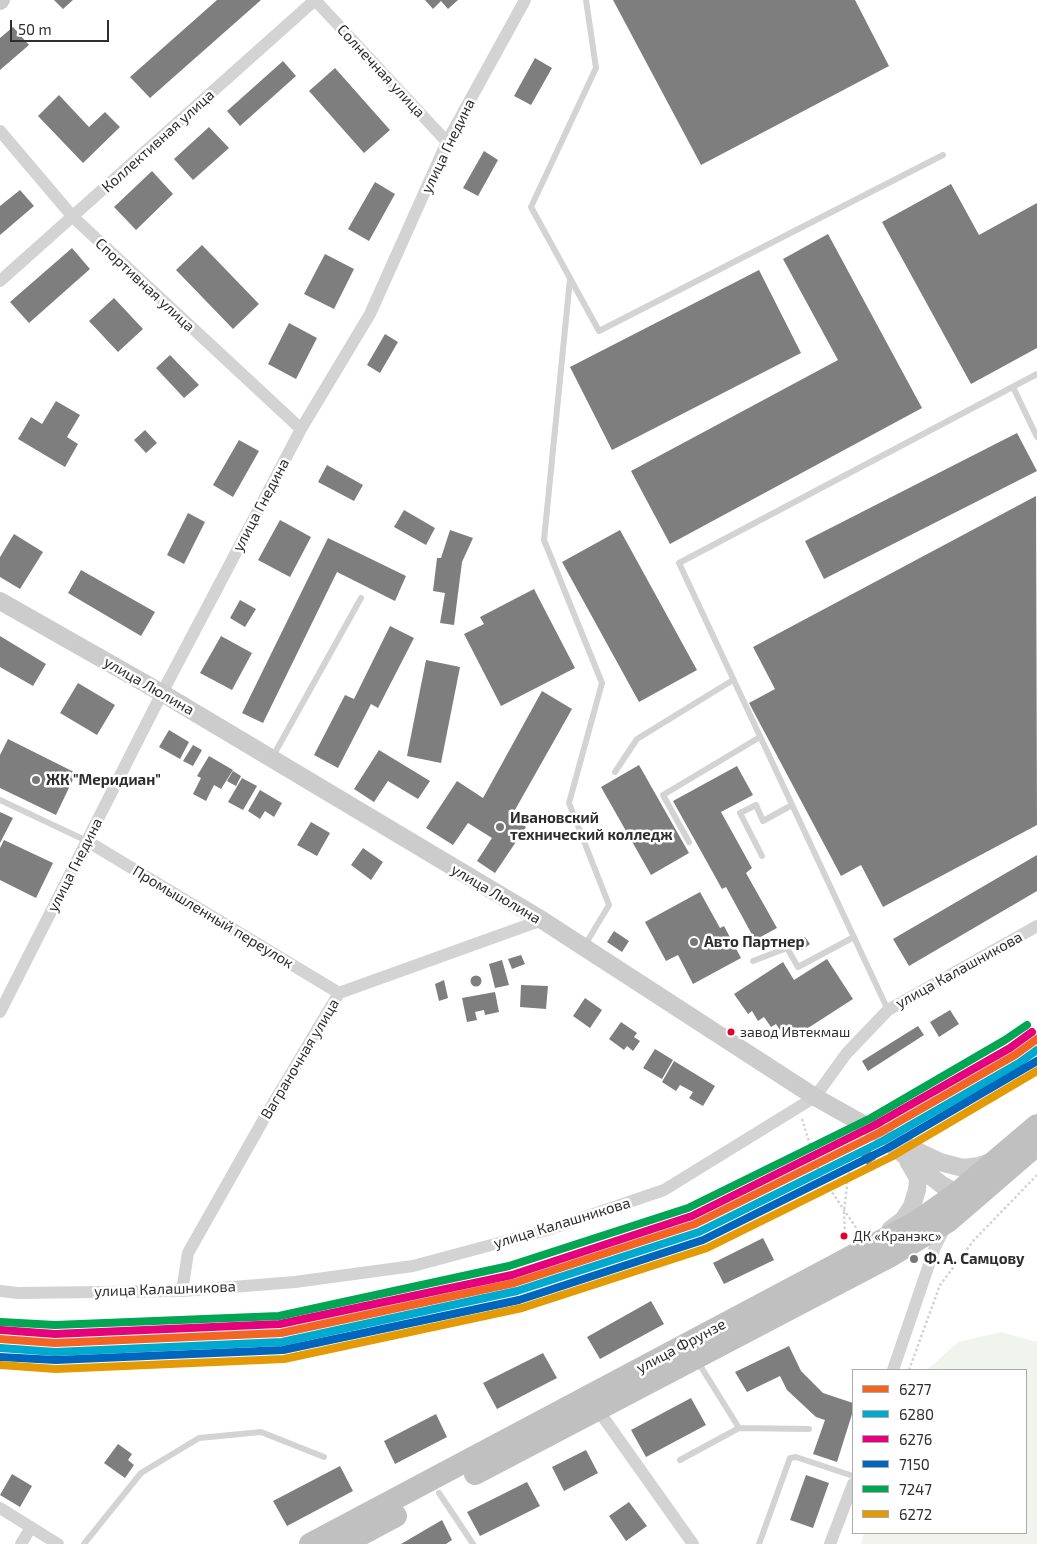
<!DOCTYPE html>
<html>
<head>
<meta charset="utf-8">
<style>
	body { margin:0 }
	#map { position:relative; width:1037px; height:1544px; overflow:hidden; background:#fff; font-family:"Exo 2",sans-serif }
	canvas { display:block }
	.legend { position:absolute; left:852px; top:1369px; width:175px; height:165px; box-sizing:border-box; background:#fff; border:1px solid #ababab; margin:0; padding:6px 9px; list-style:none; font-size:15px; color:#2e2e2e }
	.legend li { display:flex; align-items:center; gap:10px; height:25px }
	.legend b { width:25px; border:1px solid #ababab }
	.scale { position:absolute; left:10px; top:20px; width:99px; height:22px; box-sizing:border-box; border:2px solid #2e2e2e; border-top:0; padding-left:6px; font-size:15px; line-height:18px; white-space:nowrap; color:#2e2e2e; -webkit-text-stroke:4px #fff; paint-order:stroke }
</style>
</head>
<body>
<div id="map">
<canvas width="1037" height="1544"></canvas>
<ul class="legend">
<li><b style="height:6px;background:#f26522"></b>6277</li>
<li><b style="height:6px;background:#00a9ce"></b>6280</li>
<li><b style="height:6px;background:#e5007d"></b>6276</li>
<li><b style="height:6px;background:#0065bd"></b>7150</li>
<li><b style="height:6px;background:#00a651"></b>7247</li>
<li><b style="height:6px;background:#e39a05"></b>6272</li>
</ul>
<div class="scale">50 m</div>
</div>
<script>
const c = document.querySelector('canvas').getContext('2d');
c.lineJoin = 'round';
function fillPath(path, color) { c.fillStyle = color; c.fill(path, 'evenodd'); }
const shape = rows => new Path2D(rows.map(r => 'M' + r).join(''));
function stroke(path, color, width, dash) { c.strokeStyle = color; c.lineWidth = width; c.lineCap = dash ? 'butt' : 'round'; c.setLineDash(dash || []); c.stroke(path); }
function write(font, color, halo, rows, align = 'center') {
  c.font = font + ' "Exo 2",sans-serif'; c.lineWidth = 5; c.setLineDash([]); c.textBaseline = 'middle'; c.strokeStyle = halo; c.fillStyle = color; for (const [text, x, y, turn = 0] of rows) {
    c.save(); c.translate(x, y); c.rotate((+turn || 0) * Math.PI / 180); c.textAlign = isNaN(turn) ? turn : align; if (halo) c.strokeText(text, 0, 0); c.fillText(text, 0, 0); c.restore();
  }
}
fillPath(shape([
	[1001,1332,1037,1342,1037,1544,861,1544,864,1533,1026,1533,1026,1370,927,1370,958,1342]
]), '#f0f4ec');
fillPath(shape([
	[54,0,73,0,63,9],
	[217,0,261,0,150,98,130,77],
	[425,0,458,0,448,9,441,1,433,9],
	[613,0,855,0,889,66,701,165],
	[13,27,29,45,0,70,0,38],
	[535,58,552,68,531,105,514,96],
	[283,61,296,76,240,126,227,111],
	[335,68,390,130,364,153,309,91],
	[59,95,89,127,105,112,120,127,83,163,38,116],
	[209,127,229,148,193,180,174,159],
	[484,151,498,160,478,196,463,188],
	[152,171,173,194,136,230,114,207],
	[375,182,395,194,369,241,348,229],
	[951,184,979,235,1037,203,1037,348,971,384,882,222],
	[20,190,34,206,0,235,0,206],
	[828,234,922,408,670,544,631,471,838,360,783,259],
	[202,245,259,304,233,329,176,270],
	[72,248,90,269,29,323,10,302],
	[325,254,354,269,334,309,304,294],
	[759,270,801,353,612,450,570,367],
	[114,298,143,329,118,352,89,321],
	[289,323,317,338,296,379,268,364],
	[385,334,398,342,380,373,367,365],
	[170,355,199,385,184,398,156,368],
	[56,401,80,415,67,437,78,444,65,467,18,439,31,417,42,424],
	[145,430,157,443,146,453,134,440],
	[1017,433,1037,471,824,579,805,541],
	[239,440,259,451,233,497,213,485],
	[327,465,363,485,354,501,318,482],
	[1036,496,1037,825,883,907,861,865,841,876,749,703,775,689,753,647],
	[404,510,435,528,426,545,394,527],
	[188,513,205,522,184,564,167,555],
	[280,520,311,537,290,577,258,560],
	[450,530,473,538,462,562,454,625,440,623,445,593,433,591,437,558,441,558],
	[620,530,697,670,639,702,562,562],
	[14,534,43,552,20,589,0,577,0,557],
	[328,538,406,576,395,601,337,572,263,723,242,713],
	[81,570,155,612,141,636,68,593],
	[534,589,575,668,501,706,464,634,484,624,480,617],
	[240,600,256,609,245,627,230,618],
	[390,626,414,638,378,708,371,704,338,768,314,755,345,695,354,699],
	[0,636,46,664,33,686,0,667],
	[221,636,252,653,232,690,200,673],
	[426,660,460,667,441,763,407,756],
	[78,683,115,705,97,735,60,713],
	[542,691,572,709,511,817,526,827,495,873,477,861,492,838,468,823,453,845,426,828,457,781,483,798],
	[169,730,189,742,180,759,159,747],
	[8,739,76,773,56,815,0,788,0,755],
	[193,745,202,750,193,766,183,761],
	[379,750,430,781,418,799,388,781,374,802,354,789],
	[209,756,233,770,221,789,214,785,206,801,193,794,201,778,197,776],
	[639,765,689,853,651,875,601,787],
	[737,766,753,795,721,812,752,868,746,873,777,928,755,940,726,887,722,889,673,801],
	[233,771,241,776,236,786,227,781],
	[242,778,257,786,243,810,228,802],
	[260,790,282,803,274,817,265,811,260,819,248,811],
	[0,812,13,818,0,843],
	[311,822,330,833,317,856,297,845],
	[4,840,53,863,36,898,0,880,0,848],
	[363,848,383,862,371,880,351,865],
	[1037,855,1037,891,909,966,893,939],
	[700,892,720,928,724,926,741,958,693,984,678,955,666,961,645,922],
	[614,931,629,941,622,952,607,942],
	[805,937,810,944,799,952,794,944],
	[521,955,525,964,512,969,508,959],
	[827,959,853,999,791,1039,787,1032,783,1035,776,1024,771,1027,764,1017,758,1021,752,1011,748,1014,734,994,783,962,794,980],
	[502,960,509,985,495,988,489,964],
	'470.5 981a5.5 5.5 0 1 1 11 0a5.5 5.5 0 1 1-11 0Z',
	[444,980,448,998,439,1001,435,984],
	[521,985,548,986,546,1009,520,1007],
	[495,992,499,1012,485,1015,484,1010,475,1012,477,1020,467,1022,462,998],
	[585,998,602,1010,590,1028,573,1016],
	[950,1010,959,1024,939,1037,930,1022],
	[621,1022,637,1033,634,1037,640,1041,633,1051,627,1046,624,1050,609,1039],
	[918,1026,924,1035,868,1071,862,1061],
	[655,1049,673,1060,662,1079,643,1068],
	[674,1061,715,1086,703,1106,689,1098,693,1092,680,1085,676,1091,662,1082],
	[870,1150,876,1159,867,1165,861,1156],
	[763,1238,774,1260,724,1284,713,1263],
	[651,1301,664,1324,600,1359,587,1337],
	[789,1346,801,1371,823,1393,853,1403,853,1411,837,1462,813,1454,825,1420,816,1417,787,1390,780,1376,747,1392,735,1372],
	[543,1353,557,1378,497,1409,483,1383],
	[691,1398,706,1425,646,1457,631,1430],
	[436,1414,447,1437,395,1464,384,1441],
	[118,1444,132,1454,128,1460,134,1465,125,1478,104,1463],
	[586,1450,598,1473,564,1491,552,1467],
	[340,1466,353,1491,287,1526,273,1501],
	[12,1474,32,1486,20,1507,0,1495],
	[806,1475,829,1483,813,1528,790,1520],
	[527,1482,540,1506,480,1536,467,1512],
	[629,1502,647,1526,626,1541,609,1516],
	[442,1520,452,1540,446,1544,401,1544]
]), '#7e7e7e');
stroke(shape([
	[802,1119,816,1164,823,1179,859,1232],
	[845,1234,844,1212,848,1176,858,1157,870,1145],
	[909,1370,940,1285,974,1240,1037,1175]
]), '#d3d3d3', 2.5, [2.5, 2.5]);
stroke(shape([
	[586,0,596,68,531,207,599,331,943,155],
	[570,279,544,540,602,683,569,803,609,905,585,945],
	[1013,387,1037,437],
	[272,758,361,598],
	[615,772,637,739,733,680],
	[0,800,87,841],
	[689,842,663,795,760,737],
	[762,856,740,813,756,805,763,821,792,805],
	[753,961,787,948,798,967,854,937],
	[888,1010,679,563,1037,374],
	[698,1362,739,1428,809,1429],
	[680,1460,739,1428],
	[439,1493,473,1544],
	[84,1544,141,1473,199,1438,261,1432,324,1457],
	[759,1544,790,1458,796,1457,853,1476]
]), '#d3d3d3', 6);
stroke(shape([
	[315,0,447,142],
	[0,131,73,217,301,429],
	[0,281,315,0],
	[87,841,339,993],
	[0,1012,162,693,301,429,370,314,447,142,525,0],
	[0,1291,18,1293,182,1291,295,1282,413,1266,547,1230,664,1190,815,1097,846,1054,888,1010,1037,926],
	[182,1291,188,1253,265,1117,339,993,542,920],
	[893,1370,935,1247,946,1226],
	[598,1410,693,1544],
	[0,1508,58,1544],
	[21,1544,31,1527],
	[830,1544,853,1484]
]), '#d3d3d3', 12);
stroke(shape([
	[0,1,1,0],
	[0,601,162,693,542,920,815,1097,879,1133,940,1162,963,1168,979,1166,993,1161],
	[894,1147,942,1185,957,1193,967,1191],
	[890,1230,903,1220,912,1206,917,1190,918,1178,908,1161]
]), '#ccc', 18);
stroke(shape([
	[475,1474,889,1257,949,1221,1037,1145],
	[310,1544,916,1222,957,1193,1037,1125],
	[344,1544,396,1516]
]), '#c0c0c0', 22);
stroke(shape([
	[0,1339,55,1343,281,1333,514,1283,695,1224,879,1133,1015,1055,1037,1039]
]), '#f26522', 8);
stroke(shape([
	[0,1348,55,1352,282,1342,517,1291,699,1232,883,1141,1019,1063,1037,1050]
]), '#00a9ce', 8);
stroke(shape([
	[1,1330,55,1334,280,1324,512,1275,692,1216,875,1125,1010,1048,1032,1032]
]), '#e5007d', 8);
stroke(shape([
	[0,1357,56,1360,283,1350,519,1300,703,1240,888,1148,1037,1061]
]), '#0065bd', 8);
stroke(shape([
	[1,1322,55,1325,279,1316,509,1266,688,1208,871,1118,1005,1040,1027,1025]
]), '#00a651', 8);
stroke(shape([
	[0,1365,56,1369,284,1359,522,1308,707,1248,891,1157,1037,1071]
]), '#e39a05', 8);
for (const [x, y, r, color] of [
	[36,780,5,"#777"],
	[500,827,5,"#777"],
	[694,942,5,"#777"],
	[731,1032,4.5,"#e4002b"],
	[844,1236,4.5,"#e4002b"],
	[914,1259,5,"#777"]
]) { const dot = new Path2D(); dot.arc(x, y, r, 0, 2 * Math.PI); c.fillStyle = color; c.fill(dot); stroke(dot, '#fff', 2); }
write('14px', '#2e2e2e', '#fff', [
	["завод Ивтекмаш",740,1032],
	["ДК «Кранэкс»",853,1236]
], 'left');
write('15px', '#2e2e2e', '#fff', [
	["Солнечная улица",381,71,47],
	["Коллективная улица",158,141,-42],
	["улица Гнедина",448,146,-64],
	["Спортивная улица",145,285,43],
	["улица Гнедина",261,505,-62],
	["улица Люлина",149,686,30],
	["улица Гнедина",75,865,-63],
	["улица Люлина",496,894,31],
	["Промышленный переулок",213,917,31],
	["улица Калашникова",959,970,-29],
	["Ваграночная улица",300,1059,-59],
	["улица Калашникова",562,1223,-17],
	["улица Калашникова",165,1289,-2],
	["улица Фрунзе",681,1346,-28]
]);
write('bold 15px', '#2e2e2e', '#fff', [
	["ЖК \"Меридиан\"",46,780],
	["Ивановский",510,818],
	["технический колледж",510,835],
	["Авто Партнер",704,942],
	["Ф. А. Самцову",924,1259]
], 'left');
</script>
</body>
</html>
